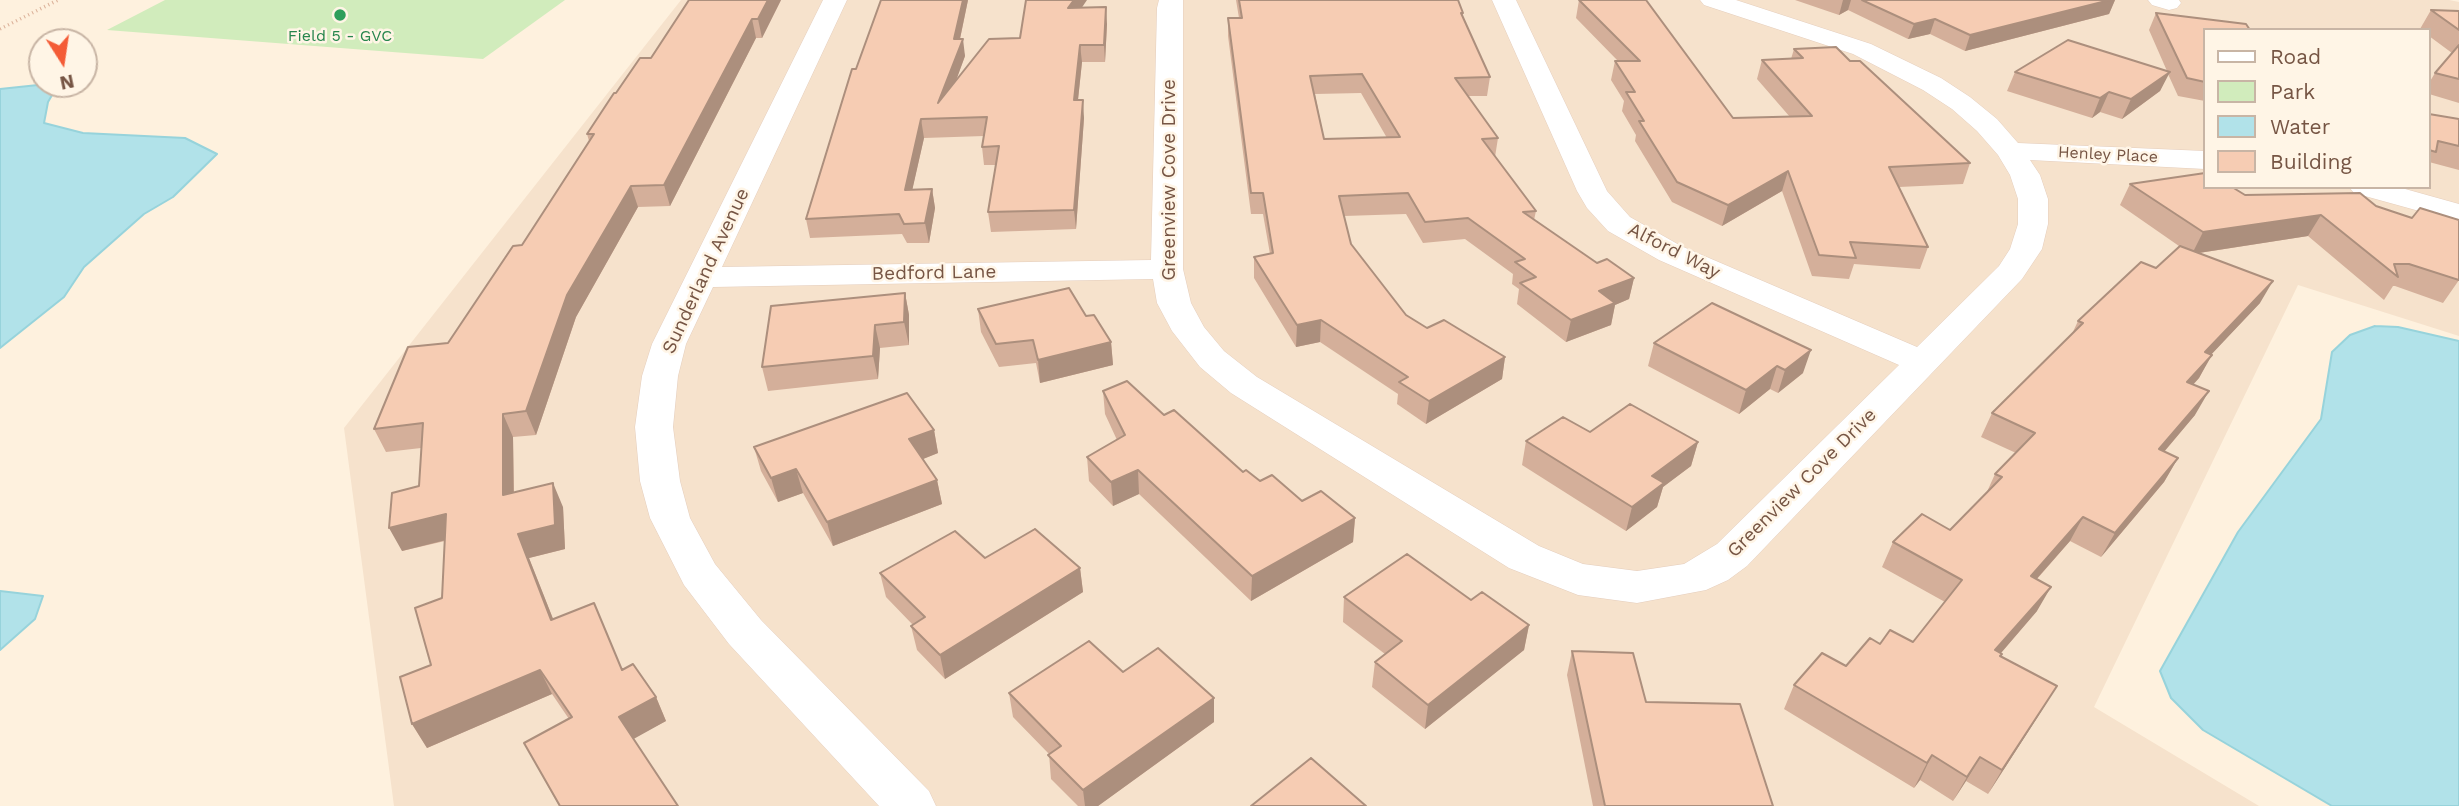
<!DOCTYPE html>
<html>
<head>
<meta charset="utf-8">
<style>
	body { margin:0 }
	#map { position:relative; width:2459px; height:806px; overflow:hidden; background:#fef1de; font-family:"Work Sans",sans-serif }
	canvas { display:block }
	.legend { position:absolute; left:2203px; top:28px; width:228px; height:161px; box-sizing:border-box; background:#fff5e6; border:2px solid #c8b5a5; margin:0; padding:9px 12px; list-style:none; font-size:21px; color:#765544 }
	.legend li { display:flex; align-items:center; gap:14px; height:35px }
	.legend b { width:35px; border:2px solid #c8b5a5 }
	.north { position:absolute; left:28px; top:28px; width:70px; height:70px; box-sizing:border-box; background:#fff5e6; border:2px solid #c8b5a5; border-radius:50%; rotate:168deg; font-size:19px; font-weight:700; line-height:28px; text-align:center; color:#765544 }
	.north::after { content:''; display:block; margin:auto; width:24px; height:32px; background:#f45c37; clip-path:polygon(50% 0,100% 100%,50% 72%,0 100%) }
</style>
</head>
<body>
<div id="map">
<canvas width="2459" height="806"></canvas>
<ul class="legend">
<li><b style="height:9px;background:#fff"></b>Road</li>
<li><b style="height:19px;background:#d1ecbc"></b>Park</li>
<li><b style="height:19px;background:#b1e2e9"></b>Water</li>
<li><b style="height:19px;background:#f6ccb3"></b>Building</li>
</ul>
<div class="north">N</div>
</div>
<script>
const c = document.querySelector('canvas').getContext('2d');
c.lineJoin = 'round';
function fillPath(path, color) { c.fillStyle = color; c.fill(path, 'evenodd'); }
const shape = rows => new Path2D(rows.map(r => 'M' + r).join(''));
function stroke(path, color, width, dash) { c.strokeStyle = color; c.lineWidth = width; c.lineCap = dash ? 'butt' : 'round'; c.setLineDash(dash || []); c.stroke(path); }
function write(font, color, halo, rows, align = 'center') {
  c.font = font + ' "Work Sans",sans-serif'; c.lineWidth = 5; c.setLineDash([]); c.textBaseline = 'middle'; c.strokeStyle = halo; c.fillStyle = color; for (const [text, x, y, turn = 0] of rows) {
    c.save(); c.translate(x, y); c.rotate((+turn || 0) * Math.PI / 180); c.textAlign = isNaN(turn) ? turn : align; if (halo) c.strokeText(text, 0, 0); c.fillText(text, 0, 0); c.restore();
  }
}
fillPath(shape([
	[681,0,2449,0,2459,2,2459,336,2298,285,2094,707,2259,806,394,806,344,428],
	[2205,30,2429,30,2429,187,2205,187]
]), '#f6e2cc');
fillPath(shape([
	[165,0,565,0,483,59,107,30]
]), '#d1ecbc');
const water = shape([
	[38,85,55,90,48,102,44,123,83,133,185,138,217,154,173,197,144,214,84,267,64,297,0,348,0,89,38,85],
	[2375,326,2398,327,2459,341,2459,806,2332,806,2203,730,2171,698,2160,671,2238,532,2321,419,2332,352,2350,335,2375,326],
	[0,591,43,596,35,619,0,650,0,591]
]);
fillPath(water, '#b1e2e9');
stroke(water, '#97d3db', 2);
const minor = shape([
	[823,0,847,0,722,267,1151,260,1157,8,1159,0,1183,0,1183,269,1191,303,1204,327,1224,351,1257,377,1539,546,1583,564,1637,571,1684,564,1717,544,1899,365,1659,260,1608,231,1587,208,1577,191,1492,0,1516,0,1607,191,1630,217,1681,246,1917,347,1999,266,2010,249,2018,224,2018,199,2010,175,1998,155,1977,131,1952,109,1923,90,1853,54,1704,5,1700,0,1736,0,1871,44,1941,78,1970,97,1997,119,2018,143,2205,151,2205,169,2030,160,2040,175,2048,199,2048,224,2042,249,2022,279,1747,566,1728,580,1706,590,1637,603,1578,595,1509,568,1231,393,1200,367,1172,331,1157,303,1153,279,713,287,686,344,678,376,673,427,680,481,690,518,715,564,761,620,929,791,936,806,879,806,729,644,684,585,650,518,640,481,635,427,642,376,652,344,823,0],
	[2148,0,2179,0,2181,3,2177,8,2169,10,2152,5,2148,0],
	[2349,187,2398,187,2459,204,2459,222,2354,193,2349,187]
]);
stroke(minor, '#e5cebd', 1);
stroke(shape([
	[0,29,58,0]
]), '#daaf97', 3.5, [1, 3.5]);
fillPath(minor, '#fff');
fillPath(shape([
	[781,0,762,38,756,38,670,206,638,207,576,317,536,435,513,437,514,493,563,507,565,549,529,558,553,619,656,697,666,721,633,738,678,806,559,806,524,743,569,719,552,694,427,748,412,724,431,665,442,598,445,541,402,551,419,486,421,448,386,452,374,429,448,343,522,245,589,141,587,134,616,93,651,58],
	[968,0,960,39,965,56,956,80,1020,38,1081,8,1107,24,1105,62,1082,62,1078,100,1084,118,1076,229,991,232,988,212,996,165,984,165,982,147,984,136,924,138,912,190,932,189,935,208,929,243,907,243,902,234,810,238,806,219,856,69],
	[1236,0,1302,0,1463,13,1463,17,1490,77,1487,96,1468,96,1498,138,1495,157,1536,211,1534,220,1597,263,1634,278,1629,299,1615,305,1611,325,1566,342,1517,304,1519,289,1512,284,1513,274,1465,239,1423,243,1406,214,1344,216,1351,244,1406,315,1427,328,1505,357,1502,379,1426,424,1397,404,1398,394,1320,342,1296,347,1254,278,1254,257,1270,254,1263,214,1251,214,1228,36,1228,18,1239,18],
	[1361,93,1387,138,1324,139,1315,94],
	[1579,0,1733,118,1790,117,1757,79,1762,60,1791,59,1794,49,1850,61,1970,163,1963,184,1899,187,1928,247,1920,269,1854,264,1849,279,1812,276,1782,191,1722,226,1672,202,1635,141,1636,135,1622,111,1624,101,1611,80,1615,61,1618,61,1576,18],
	[1795,0,2115,0,2109,14,1965,51,1930,34,1908,39,1848,10,1839,15],
	[2431,10,2459,11,2459,103,2429,94,2429,83,2435,73,2452,53,2429,36,2429,30,2420,29],
	[2156,13,2205,30,2205,101,2178,96,2168,74,2160,91,2122,119,2100,112,2092,118,2007,91,2015,72,2167,71,2149,30],
	[2429,114,2459,119,2459,170,2429,162],
	[2130,184,2245,195,2360,193,2459,280,2443,303,2395,286,2393,286,2384,300,2308,236,2199,253,2260,303,2211,354,2199,378,2193,385,2195,415,2164,452,2178,458,2164,482,2101,557,2070,541,2037,579,2037,611,2001,653,2001,656,2042,710,1988,794,1966,781,1953,801,1920,780,1914,788,1784,709,1794,685,1846,666,1880,644,1913,642,1945,602,1882,567,1893,542,1950,530,1986,494,1995,474,2016,453,1981,437,1992,413,2072,334,2078,321,2156,268,2179,246,2120,205],
	[905,293,909,315,909,345,880,348,878,379,768,391,762,367],
	[1712,303,1803,373,1778,393,1770,389,1739,414,1648,366,1654,343],
	[978,309,1086,316,1111,342,1113,365,1040,383,1036,363,999,367,981,332],
	[1103,391,1164,415,1243,472,1260,481,1302,501,1355,518,1353,542,1251,601,1139,494,1113,506,1089,481,1087,457,1117,440,1105,414],
	[934,430,938,453,923,459,937,480,942,504,833,546,803,493,778,502,761,471,754,447],
	[1590,432,1698,442,1691,466,1663,487,1657,507,1626,531,1522,465,1526,441],
	[985,558,1080,568,1083,592,945,679,917,650,911,626,913,625,886,597,880,573],
	[1344,597,1471,600,1529,625,1524,650,1425,729,1372,687,1375,662,1385,654,1343,622],
	[1572,651,1646,702,1773,806,1593,806,1567,675],
	[1123,672,1214,698,1214,722,1098,806,1078,806,1051,779,1049,754,1013,717,1009,693]
]), '#d4af9a');
fillPath(shape([
	[768,0,781,0,762,38,758,19],
	[963,0,968,0,957,53,963,39,965,56,942,119,938,103],
	[1074,0,1087,0,1070,25,1068,8],
	[1843,0,1851,0,1848,10,1839,15],
	[2110,0,2115,0,2109,14,1965,51,1970,35],
	[1106,7,1107,24,1105,62,1104,45],
	[752,19,756,38,670,206,664,185],
	[1935,19,1930,34,1908,39,1914,24],
	[1080,45,1082,62,1076,118,1074,100],
	[2170,72,2160,91,2122,119,2131,99],
	[2109,92,2100,112,2092,118,2100,98],
	[1083,100,1084,118,1076,229,1074,210],
	[921,119,924,138,908,209,905,190],
	[1788,171,1782,191,1722,226,1728,205],
	[631,186,638,207,576,317,536,435,526,411,567,295],
	[932,189,935,208,929,243,925,223],
	[2321,215,2308,236,2192,254,2203,232],
	[1634,278,1629,299,1615,305,1611,325,1566,342,1571,320,1599,291],
	[2273,281,2260,303,2192,375,2205,352],
	[905,293,909,315,909,345,904,322],
	[1321,320,1320,342,1296,347,1297,325],
	[875,325,880,348,878,379,873,356],
	[1111,342,1113,365,1040,383,1038,360],
	[1811,350,1803,373,1778,393,1785,370],
	[2212,355,2199,378,2174,405,2187,382],
	[1505,357,1502,379,1426,424,1429,401],
	[1777,366,1770,389,1739,414,1746,390],
	[2209,391,2195,415,2146,473,2159,449],
	[503,414,513,437,514,519,503,495],
	[934,430,938,453,913,463,909,439],
	[1698,442,1691,466,1663,487,1657,507,1626,531,1632,507,1652,476],
	[2178,458,2164,482,2101,557,2115,533],
	[796,469,803,493,778,502,771,478],
	[1138,470,1139,494,1113,506,1111,482],
	[937,480,942,504,833,546,827,522],
	[553,483,563,507,565,549,529,558,563,644,551,620,518,534],
	[446,514,458,537,402,551,389,528],
	[2083,517,2070,541,2018,600,2031,576],
	[1355,518,1353,542,1251,601,1252,576],
	[1080,568,1083,592,945,679,940,655],
	[2051,587,2037,611,1982,675,1995,650],
	[1529,625,1524,650,1425,729,1428,705],
	[540,670,552,694,427,748,412,724],
	[2057,686,2042,710,1988,794,2002,770],
	[656,697,666,721,630,741,619,717],
	[1214,698,1214,722,1098,806,1085,806,1083,790],
	[1932,755,1920,780,1914,788,1927,763],
	[1980,757,1966,781,1953,801,1967,777]
]), '#ac8f7d');
const building = shape([
	[689,0,768,0,758,19,752,19,664,185,631,186,567,295,526,411,503,414,503,495,553,483,555,525,518,534,551,620,594,603,622,670,633,664,656,697,619,717,678,806,560,806,524,743,572,717,540,670,412,724,400,677,431,665,415,608,442,598,446,514,389,528,392,493,419,486,423,423,374,429,408,347,448,343,513,246,522,245,594,134,587,134,614,93,616,93,640,58,651,58,689,0],
	[881,0,963,0,954,39,963,39,938,103,989,39,1020,38,1026,0,1074,0,1068,8,1106,7,1104,45,1080,45,1074,100,1083,100,1074,210,988,212,999,146,982,147,987,117,921,119,905,190,932,189,925,223,904,224,899,214,806,219,852,69,856,69,881,0],
	[1239,0,1458,0,1463,13,1461,13,1490,77,1455,78,1498,138,1482,139,1536,211,1523,212,1597,263,1607,259,1634,278,1599,291,1615,303,1571,320,1520,283,1536,277,1515,262,1525,259,1468,218,1425,222,1408,193,1339,196,1351,244,1406,315,1427,328,1444,320,1505,357,1429,401,1399,382,1408,377,1321,320,1297,325,1254,257,1273,253,1263,193,1251,193,1228,18,1242,18,1239,0],
	[1362,74,1400,137,1324,139,1310,76,1362,74],
	[1579,0,1646,0,1733,118,1812,116,1762,60,1803,58,1794,49,1836,47,1850,61,1860,61,1970,163,1889,167,1928,247,1850,242,1856,258,1819,255,1788,171,1728,205,1677,182,1639,121,1644,121,1626,92,1635,92,1615,61,1640,61,1579,0],
	[1862,0,2110,0,1970,35,1935,19,1914,24,1862,0],
	[2431,10,2459,11,2459,30,2431,10],
	[2156,13,2246,24,2250,30,2205,30,2205,82,2187,78,2156,13],
	[2068,40,2170,72,2131,99,2109,92,2100,98,2015,72,2068,40],
	[2459,45,2459,79,2435,73,2459,45],
	[2429,114,2459,119,2459,146,2438,141,2436,152,2429,150,2429,114],
	[2205,173,2205,187,2232,187,2245,195,2360,193,2376,206,2412,218,2420,208,2459,220,2459,280,2409,264,2394,264,2398,277,2321,215,2203,232,2130,184,2205,173],
	[2180,246,2273,281,2205,352,2212,355,2187,382,2209,391,2159,449,2178,458,2115,533,2083,517,2031,576,2051,587,1995,650,2002,654,2000,656,2057,686,2002,770,1980,757,1967,777,1932,755,1927,763,1794,685,1822,653,1846,666,1870,638,1880,644,1890,630,1913,642,1962,580,1893,542,1922,514,1950,530,2002,477,1995,474,2035,433,1992,413,2083,323,2078,321,2141,262,2156,268,2180,246],
	[1069,288,1086,316,1094,315,1111,342,1038,360,1033,340,996,344,978,309,1069,288],
	[905,293,904,322,875,325,873,356,762,367,771,306,905,293],
	[1712,303,1811,350,1785,370,1777,366,1746,390,1654,343,1712,303],
	[1127,381,1164,415,1174,410,1243,472,1246,470,1260,481,1272,475,1302,501,1321,491,1355,518,1252,576,1138,470,1111,482,1087,457,1125,435,1103,391,1127,381],
	[907,393,934,430,909,439,937,480,827,522,796,469,771,478,754,447,907,393],
	[1630,404,1698,442,1652,476,1664,483,1632,507,1526,441,1563,417,1590,432,1630,404],
	[1035,529,1080,568,940,655,911,626,925,617,880,573,955,531,985,558,1035,529],
	[1407,554,1471,600,1482,592,1529,625,1428,705,1375,662,1402,641,1344,597,1407,554],
	[1089,641,1123,672,1158,648,1214,698,1083,790,1048,755,1061,746,1009,693,1089,641],
	[1572,651,1633,653,1646,702,1740,704,1773,806,1605,806,1572,651],
	[1311,758,1366,806,1251,806,1311,758]
]);
fillPath(building, '#f6ccb3');
stroke(building, '#ac8f7d', 2);
for (const [x, y, r, color] of [
	[340,15,7,"#2e9e5b"]
]) { const dot = new Path2D(); dot.arc(x, y, r, 0, 2 * Math.PI); c.fillStyle = color; c.fill(dot); stroke(dot, '#fff5e6', 2.5); }
write('16px', '#27864d', '#fff5e6', [
	["Field 5 - GVC",340,36]
]);
write('16px', '#765544', '#fff5e6', [
	["Henley Place",2108,155,3]
]);
write('19px', '#765544', '#fff5e6', [
	["Greenview Cove Drive",1169,180,-90],
	["Alford Way",1674,251,27],
	["Sunderland Avenue",706,271,-65],
	["Bedford Lane",934,273,-1],
	["Greenview Cove Drive",1802,483,-45]
]);
</script>
</body>
</html>
